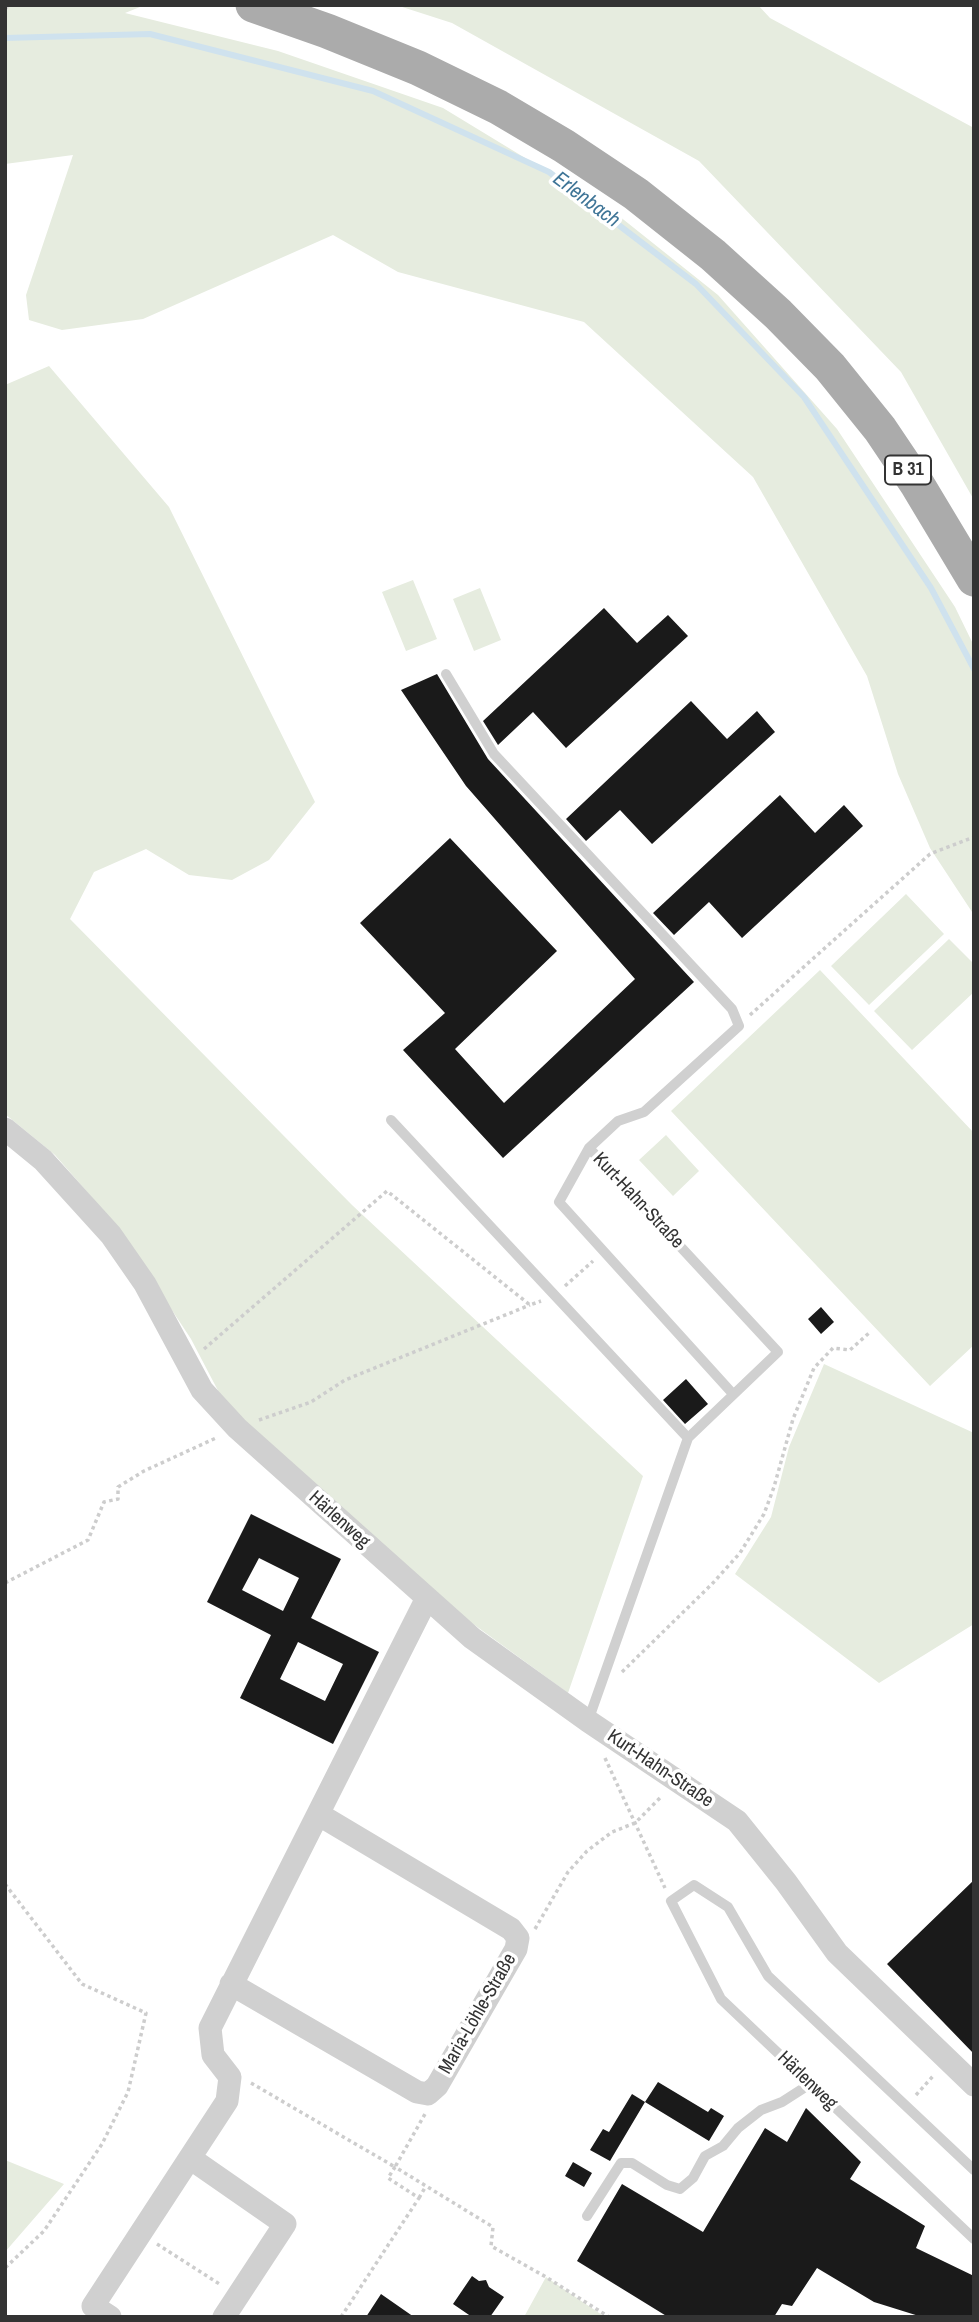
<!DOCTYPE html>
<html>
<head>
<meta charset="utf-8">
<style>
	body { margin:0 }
	#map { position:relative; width:979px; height:2322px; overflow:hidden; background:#fff; font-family:"Archivo Narrow",sans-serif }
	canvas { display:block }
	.frame { position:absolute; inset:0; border:7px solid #333; pointer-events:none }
</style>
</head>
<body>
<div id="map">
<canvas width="979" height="2322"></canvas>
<div class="frame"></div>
</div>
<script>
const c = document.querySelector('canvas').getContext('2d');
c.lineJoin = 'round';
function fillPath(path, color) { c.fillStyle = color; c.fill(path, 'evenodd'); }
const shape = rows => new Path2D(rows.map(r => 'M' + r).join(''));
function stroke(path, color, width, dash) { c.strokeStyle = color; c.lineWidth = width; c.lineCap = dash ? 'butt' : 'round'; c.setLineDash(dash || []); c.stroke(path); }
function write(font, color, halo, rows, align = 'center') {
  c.font = font + ' "Archivo Narrow",sans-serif'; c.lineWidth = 7; c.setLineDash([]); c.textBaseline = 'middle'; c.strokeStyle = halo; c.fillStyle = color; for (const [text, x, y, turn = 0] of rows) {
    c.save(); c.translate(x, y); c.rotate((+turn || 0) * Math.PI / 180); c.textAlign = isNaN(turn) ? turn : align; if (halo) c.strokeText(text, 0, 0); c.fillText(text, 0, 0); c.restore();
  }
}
fillPath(shape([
	[5,5,145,5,125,13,278,51,443,108,614,212,718,295,837,429,955,607,974,646,974,915,930,848,898,774,867,676,753,477,584,322,398,272,333,235,143,319,62,330,29,320,26,295,73,155,5,164],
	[396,5,758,5,770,18,974,128,974,500,901,372,699,161,452,23],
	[49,366,169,507,315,802,269,860,232,880,189,875,146,849,94,872,70,919,352,1205,643,1476,568,1693,465,1618,225,1404,191,1339,115,1224,55,1155,5,1114,5,385],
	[413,580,437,639,406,651,382,592],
	[480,588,501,640,474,651,453,599],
	[906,894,944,934,869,1005,831,966],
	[949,939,974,964,974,992,912,1050,874,1011],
	[820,970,974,1133,974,1345,930,1386,671,1111],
	[666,1135,699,1171,673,1196,639,1160],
	[824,1364,974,1433,974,1624,879,1683,735,1574,771,1517,789,1447],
	[5,2160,64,2184,5,2252],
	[546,2277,605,2317,524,2317]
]), '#e6ecdf');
stroke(shape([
	[5,38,150,34,373,91,549,172,696,284,804,397,931,588,974,669]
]), '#cfe2ee', 6);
fillPath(shape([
	[604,608,637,643,668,615,688,636,566,748,533,712,498,745,483,721],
	[437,674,488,759,694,982,503,1158,403,1050,445,1013,360,923,450,838,557,951,455,1049,504,1103,635,979,466,786,401,690],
	[691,701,727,739,757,711,775,732,652,844,620,810,586,841,566,819],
	[780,795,815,833,844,805,863,826,742,938,709,902,674,935,653,913],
	[821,1307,834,1322,821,1334,808,1319],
	[686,1379,708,1404,685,1424,663,1400],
	[251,1514,341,1559,311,1618,379,1652,333,1744,240,1698,271,1635,207,1602],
	[259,1558,299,1578,283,1611,242,1590],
	[298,1642,343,1664,325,1701,280,1679],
	[974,1880,974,2054,887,1964],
	[658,2082,708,2112,711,2108,724,2116,709,2141,645,2102],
	[632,2094,645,2102,610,2161,590,2150,603,2129,609,2132],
	[806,2108,861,2162,850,2179,925,2226,916,2248,974,2276,974,2317,922,2317,874,2302,817,2268,792,2306,782,2304,774,2317,668,2317,577,2261,622,2184,703,2232,765,2128,787,2142],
	[573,2162,592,2173,584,2187,565,2176],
	[472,2276,479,2281,486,2280,489,2287,504,2297,490,2317,472,2317,453,2304],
	[381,2294,414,2317,366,2317]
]), '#1a1a1a');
stroke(shape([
	[5,9,9,5],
	[750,1015,930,854,974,837],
	[565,1286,593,1261],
	[204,1349,387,1191,530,1305,541,1301],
	[259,1420,311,1402,345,1380,530,1305],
	[5,1583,88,1540,104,1502,118,1499,118,1487,144,1471,216,1438],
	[622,1672,712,1584,740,1553,764,1514,774,1487,793,1419,814,1368,833,1348,850,1350,869,1333],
	[605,1758,665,1888],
	[5,1884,82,1984,146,2013,128,2092,102,2144,44,2231,5,2268],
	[535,1929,568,1872,587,1851,612,1832,635,1823,661,1797],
	[251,2083,395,2167,425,2114],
	[916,2095,934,2075],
	[419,2198,426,2186],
	[157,2244,221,2285],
	[341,2317,419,2198,388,2178,395,2167,493,2227,491,2246,546,2277,609,2317]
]), '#cdcdcd', 3.5, [3.5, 3.5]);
stroke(shape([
	[446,674,494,754,732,1009,739,1026,644,1112,618,1121,589,1148,559,1202,733,1394],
	[391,1120,688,1438],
	[588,1721,688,1438,778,1352,589,1148],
	[974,2170,768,1976,728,1907,694,1885,671,1901,721,1999,974,2239],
	[587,2216,621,2163,632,2163,667,2185,680,2189,693,2178,705,2156,723,2146,738,2128,761,2110,782,2102,810,2084]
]), '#d0d0d0', 10);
stroke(shape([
	[5,1129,43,1160,111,1235,145,1284,202,1390,237,1428,472,1638,588,1721,737,1821,786,1882,837,1953,974,2085],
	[231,1984,417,2092,428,2094,437,2086,516,1949,518,1938,511,1929,318,1814],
	[190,2158,285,2224,224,2317],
	[110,2317,93,2306,227,2101,230,2077,213,2055,210,2028,427,1598]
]), '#d0d0d0', 23);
stroke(shape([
	[253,5,327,31,418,68,498,107,564,146,636,194,713,255,778,314,830,367,880,429,917,484,974,579]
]), '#ababab', 35);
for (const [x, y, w] of [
	[908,470,46]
]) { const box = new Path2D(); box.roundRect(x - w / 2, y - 14.5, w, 29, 5); c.fillStyle = '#fff'; c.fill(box); stroke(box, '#333', 2); }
write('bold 18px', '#333', null, [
	["B 31",908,470]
]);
write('19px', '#333', '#fff', [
	["Kurt-Hahn-Straße",638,1201,47],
	["Härlenweg",339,1520,42],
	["Kurt-Hahn-Straße",660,1769,34],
	["Maria-Löhle-Straße",478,2014,-60],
	["Härlenweg",807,2081,44]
]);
write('italic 21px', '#3f7597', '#fff', [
	["Erlenbach",586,200,37]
]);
</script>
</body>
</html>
